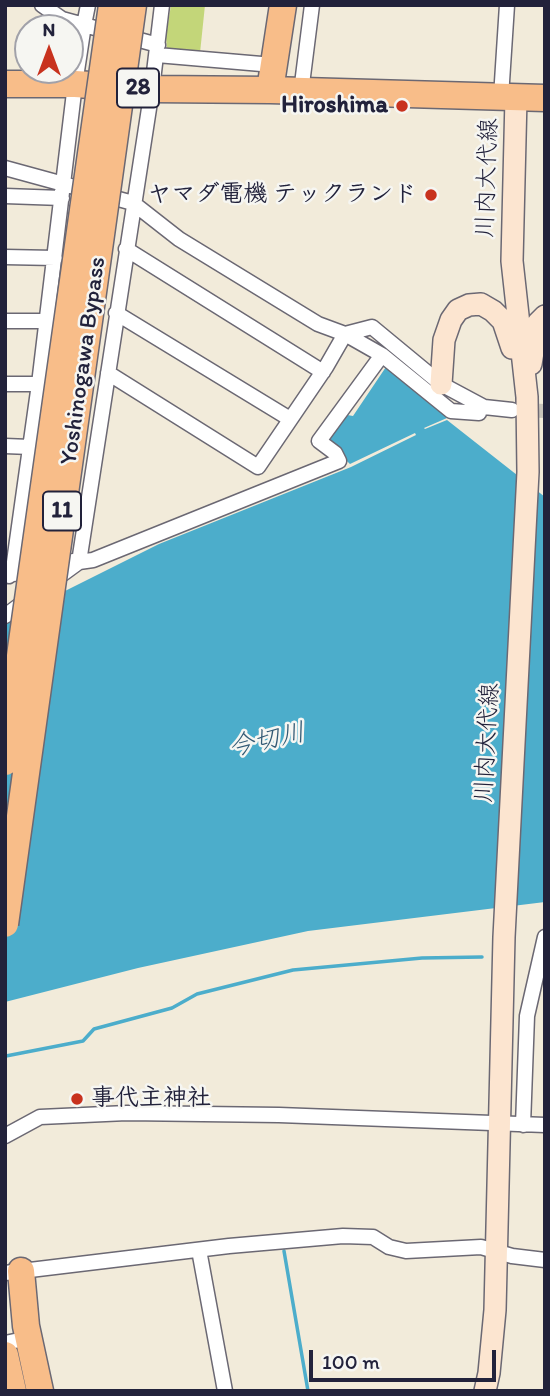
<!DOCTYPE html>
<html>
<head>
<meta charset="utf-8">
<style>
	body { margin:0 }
	#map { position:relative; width:550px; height:1396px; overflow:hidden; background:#f2ebda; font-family:Itim,sans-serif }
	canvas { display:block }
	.frame { position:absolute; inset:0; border:7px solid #22223b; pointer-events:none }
	.north { position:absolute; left:14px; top:14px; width:70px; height:70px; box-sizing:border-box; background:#f6f6f2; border:2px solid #a1a1a9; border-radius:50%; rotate:0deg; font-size:19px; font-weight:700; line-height:28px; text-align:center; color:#22223b }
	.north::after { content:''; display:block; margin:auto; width:24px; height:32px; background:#c8321e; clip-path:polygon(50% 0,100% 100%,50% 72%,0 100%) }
	.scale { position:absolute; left:309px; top:1350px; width:187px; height:32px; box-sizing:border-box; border:4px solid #22223b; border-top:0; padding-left:9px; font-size:21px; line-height:24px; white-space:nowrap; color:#22223b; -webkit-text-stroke:5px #f6f6f2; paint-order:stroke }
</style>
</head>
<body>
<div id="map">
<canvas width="550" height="1396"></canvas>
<div class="frame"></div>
<div class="north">N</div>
<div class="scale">100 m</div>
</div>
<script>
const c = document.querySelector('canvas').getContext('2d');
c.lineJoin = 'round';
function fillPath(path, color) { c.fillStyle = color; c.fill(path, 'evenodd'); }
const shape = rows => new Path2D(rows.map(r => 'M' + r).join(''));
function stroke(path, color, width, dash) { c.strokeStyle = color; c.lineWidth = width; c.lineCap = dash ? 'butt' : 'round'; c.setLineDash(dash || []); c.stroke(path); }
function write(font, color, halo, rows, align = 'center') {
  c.font = font + ' Itim,"Klee One",sans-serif'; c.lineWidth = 5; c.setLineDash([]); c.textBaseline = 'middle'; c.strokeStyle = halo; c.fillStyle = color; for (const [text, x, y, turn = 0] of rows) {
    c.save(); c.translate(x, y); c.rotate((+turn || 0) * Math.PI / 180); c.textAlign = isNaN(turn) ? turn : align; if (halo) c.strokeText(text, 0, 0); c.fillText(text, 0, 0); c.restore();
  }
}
fillPath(shape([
	[171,5,205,5,200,53,167,50,166,36]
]), '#c3d679');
fillPath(shape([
	[388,364,447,418,424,428,425,429,447,420,545,497,545,902,308,931,138,968,5,1002,5,621,159,544,351,467,416,435,415,433,350,464,325,440,342,414,353,416]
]), '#4cadcb');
stroke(shape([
	[6,1056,83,1041,94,1029,172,1008,197,994,293,970,422,958,482,957],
	[284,1251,308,1391]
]), '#4cadcb', 3.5);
stroke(shape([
	[518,410,545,411]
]), '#c8c3ba', 14, [14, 7]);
const street = shape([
	[42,5,62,19,84,25,88,5],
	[157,55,273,65],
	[301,92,312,5],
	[501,97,507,5],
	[5,168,133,203,179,239,318,324,345,334,382,355,319,441,335,453,339,461,93,560,79,562,53,581],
	[5,196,62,198],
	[126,249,323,372],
	[5,257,55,258],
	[116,313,290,419],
	[5,321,47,321],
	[382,355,451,411,479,413],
	[108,373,258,467,326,367,345,334,372,327,441,384,484,407,512,410],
	[5,384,48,384],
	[5,446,30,447],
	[73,561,79,562,152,89,162,5],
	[5,575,36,571],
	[9,576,14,562,39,384,75,84,84,25,158,45],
	[5,616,28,599],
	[523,1125,527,1016,545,937],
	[5,1136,40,1117,127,1113,279,1115,545,1125],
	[199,1250,225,1391],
	[5,1273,229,1246,343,1236,373,1237,389,1247,406,1251,481,1247,512,1256,545,1260],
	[5,1343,29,1338]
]);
const secondary = shape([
	[531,364,538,323,545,316],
	[441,384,444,340,451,320,458,310,469,305,481,304,493,311,503,321,512,348],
	[485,1391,489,1373,495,1310,504,937,528,472,527,397,512,261,516,98]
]);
const highway = shape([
	[5,84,75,84,152,89,270,90,545,98],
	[270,90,283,5],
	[21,1271,26,1326,40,1391],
	[5,1355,13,1391]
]);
stroke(street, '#6b6873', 17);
stroke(secondary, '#6b6873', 24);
stroke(highway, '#6b6873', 29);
stroke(street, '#fff', 14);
stroke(secondary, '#fce5d0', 21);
stroke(highway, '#f8bd89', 26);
const highwayBridge = shape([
	[5,762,112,5],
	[5,924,133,5]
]);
stroke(highwayBridge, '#6b6873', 29, []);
stroke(highwayBridge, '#f8bd89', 26);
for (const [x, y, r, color] of [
	[402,106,7,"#c8321e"],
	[431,195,7,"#c8321e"],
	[77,1099,7,"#c8321e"]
]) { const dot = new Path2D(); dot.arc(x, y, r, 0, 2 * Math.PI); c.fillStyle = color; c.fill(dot); stroke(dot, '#f6f6f2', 2.5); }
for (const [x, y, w] of [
	[138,88,42],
	[62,511,38]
]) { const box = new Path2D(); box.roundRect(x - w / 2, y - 19.5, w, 39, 5); c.fillStyle = '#f6f6f2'; c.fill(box); stroke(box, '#22223b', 2); }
write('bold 23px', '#22223b', null, [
	["28",138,88],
	["11",62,511]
]);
write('bold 24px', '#22223b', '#f6f6f2', [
	["Hiroshima",388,106],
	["ヤマダ電機 テックランド",417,195],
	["事代主神社",91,1099,"left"]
], 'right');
write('24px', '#22223b', '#f6f6f2', [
	["川内大代線",488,178,-88],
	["Yoshinogawa Bypass",84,361,-82],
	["川内大代線",488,743,-87]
]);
write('italic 26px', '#335a75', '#f6f6f2', [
	["今切川",267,741,-12]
]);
</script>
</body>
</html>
